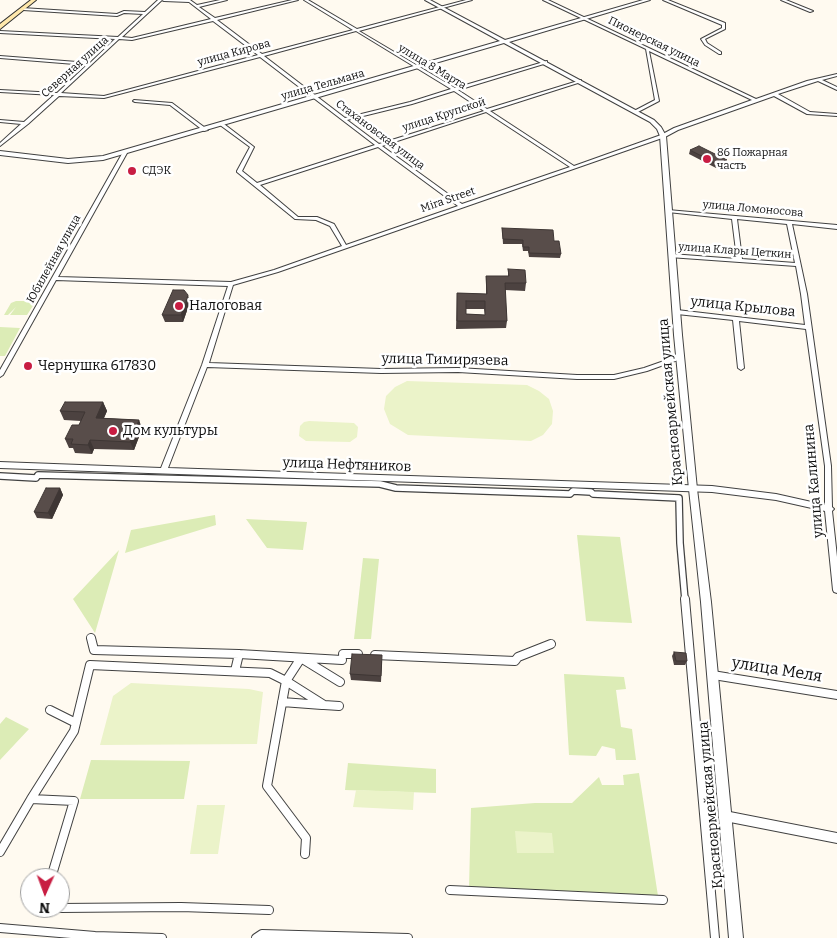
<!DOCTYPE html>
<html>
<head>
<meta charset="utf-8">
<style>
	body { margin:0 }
	#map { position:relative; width:837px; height:938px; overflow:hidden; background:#fffaf0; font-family:Bitter,serif }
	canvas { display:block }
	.north { position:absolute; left:20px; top:868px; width:50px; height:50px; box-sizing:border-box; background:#fff; border:1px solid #9f9f9f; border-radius:50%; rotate:182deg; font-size:14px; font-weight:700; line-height:20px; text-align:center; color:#0e0e0e }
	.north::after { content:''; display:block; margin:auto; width:18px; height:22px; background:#c81d42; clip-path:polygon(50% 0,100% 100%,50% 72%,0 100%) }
</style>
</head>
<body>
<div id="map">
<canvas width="837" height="938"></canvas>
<div class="north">N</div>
</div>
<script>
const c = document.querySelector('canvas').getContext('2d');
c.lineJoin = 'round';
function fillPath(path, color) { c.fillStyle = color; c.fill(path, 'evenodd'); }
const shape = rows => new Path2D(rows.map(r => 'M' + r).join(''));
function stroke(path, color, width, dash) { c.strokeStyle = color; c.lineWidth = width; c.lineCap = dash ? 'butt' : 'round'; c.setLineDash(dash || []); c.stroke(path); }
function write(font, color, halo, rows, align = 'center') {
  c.font = font + ' Bitter,serif'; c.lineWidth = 5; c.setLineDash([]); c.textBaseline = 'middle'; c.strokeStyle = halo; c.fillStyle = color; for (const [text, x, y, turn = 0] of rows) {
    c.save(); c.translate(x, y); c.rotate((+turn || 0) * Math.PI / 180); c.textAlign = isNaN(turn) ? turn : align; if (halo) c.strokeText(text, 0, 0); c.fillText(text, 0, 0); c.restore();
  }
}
fillPath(shape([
	[16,301,36,301,27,315,10,315,16,307,8,315,4,315,11,303],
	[0,327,20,328,5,356,0,356],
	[215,515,216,525,125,553,131,530],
	[246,519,307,522,303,550,267,548],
	[577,535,620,537,632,623,586,621],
	[119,550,95,633,73,599],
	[363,558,379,559,371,639,354,639],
	[564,674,624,677,626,689,616,690,621,727,632,729,636,760,616,760,615,749,602,746,596,756,569,755],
	[6,717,29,729,0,760,0,724],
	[91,760,190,761,184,799,80,799],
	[348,763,436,769,436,793,345,790],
	[639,773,658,896,469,888,471,808,535,803,572,803,599,777,602,785,624,785,623,775]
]), '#dcecb6');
fillPath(shape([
	[407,381,527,385,539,391,549,399,553,411,552,424,543,435,531,441,408,435,390,424,384,409,386,396,395,387],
	[309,421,354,423,358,427,357,437,350,442,306,441,299,436,300,426,304,422],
	[131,683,249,689,263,692,257,744,100,745,113,696],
	[356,790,414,792,413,810,353,807],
	[197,805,225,805,218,854,190,854],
	[515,831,552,833,554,853,517,853]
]), '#ebf3c9');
const pedestrianFar1 = shape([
	[0,476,36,478,38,475,380,484,396,488,570,494,573,491,591,492,593,494,679,498,680,543,685,600]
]);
const pedestrian = shape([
	[685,599,715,938],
	[91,638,94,650,239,654,342,660],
	[343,654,358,654],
	[375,655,515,661,518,657,551,644],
	[235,671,239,654],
	[282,702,322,705],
	[339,706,324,705,286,681,301,658,340,682],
	[50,710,76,723],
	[31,799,74,731,90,665,270,673,286,681,267,786,306,838,305,854],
	[0,852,31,799,74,801,51,878],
	[450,890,663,900],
	[60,908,181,907,269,910],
	[0,928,95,936,162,938],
	[256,938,262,934,408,938]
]);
const minor = shape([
	[158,0,162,0,122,37,132,38,211,19,189,2,164,1,162,0,190,0,197,5,220,0,227,0,199,7,215,18,292,0,298,0,217,20,262,54,353,30,304,0,308,0,357,29,466,0,472,0,359,31,455,88,547,61,547,63,458,90,487,109,581,80,581,82,490,111,574,166,661,135,674,128,752,100,649,51,659,101,636,113,634,113,634,111,655,100,646,49,543,0,548,0,756,99,807,81,837,74,837,76,822,80,837,87,837,90,818,81,778,94,810,112,837,114,837,116,807,114,774,96,678,130,665,137,278,272,233,285,209,363,381,369,458,368,577,375,614,375,644,368,681,355,684,357,683,358,647,371,614,379,577,379,458,372,381,373,207,367,168,468,712,486,776,494,825,505,825,466,806,329,739,321,744,368,741,370,738,368,733,320,677,314,674,312,677,310,805,325,801,294,796,266,669,257,669,255,671,254,737,259,732,219,668,212,666,211,668,210,837,225,837,229,792,224,807,294,831,466,832,507,834,509,832,511,833,520,837,557,837,593,834,592,833,590,825,511,776,500,712,492,0,468,0,462,161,468,202,365,228,286,56,280,3,375,0,377,0,370,123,152,127,153,58,277,231,282,274,270,342,246,330,226,316,220,295,219,237,172,237,171,250,147,220,125,224,124,254,147,242,171,257,183,375,145,260,57,104,98,59,96,28,124,0,146,0,143,21,124,0,122,0,120,24,122,54,95,0,92,0,90,57,93,87,65,0,58,0,56,90,63,115,39,0,33,0,31,118,37,143,14,124,13,117,16,23,10,22,8,117,14,124,11,145,12,158,0],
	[213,21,258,55,104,96,61,93,119,39,132,40,213,21],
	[356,31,451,89,410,102,345,118,264,56,356,31],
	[454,91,484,111,379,144,347,120,412,104,454,91],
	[486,112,570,167,462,204,382,146,486,112],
	[378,147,458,206,346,245,334,224,317,217,298,217,260,185,378,147],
	[737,219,787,224,795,263,742,259,737,219],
	[663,0,668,0,725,23,725,29,705,39,707,43,721,52,721,54,719,54,705,45,701,39,722,28,722,25,663,0],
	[781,0,786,0,813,11,810,12,781,0],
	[134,100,172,103,208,130,204,131,170,105,135,102,133,101,134,100],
	[713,671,837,691,837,699,713,679,710,678,709,675,710,672,713,671],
	[725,811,837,833,837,843,725,821,722,819,720,816,722,813,725,811]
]);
const tertiary = shape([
	[425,0,430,0,505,40,643,0,650,0,509,42,654,120,661,127,666,136,682,335,697,489,711,602,743,938,729,938,701,602,689,489,674,335,660,136,657,129,650,122,504,43,103,160,68,163,0,155,0,151,68,159,103,156,500,41,425,0]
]);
const secondary = shape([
	[31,0,36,0,0,29,0,24,31,0]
]);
stroke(pedestrianFar1, '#414141', 8);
stroke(pedestrian, '#414141', 10);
stroke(minor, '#414141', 2);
stroke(tertiary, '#414141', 2);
stroke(secondary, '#303030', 2);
stroke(pedestrianFar1, '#fff', 5.5);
stroke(pedestrian, '#fff', 8);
fillPath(minor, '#fff');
fillPath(tertiary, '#fff');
fillPath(secondary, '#ffe8ab');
fillPath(shape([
	[690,150,725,164,716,168,689,154],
	[502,228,554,241,561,254,560,258,529,257,528,251,523,251,522,244,503,244],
	[508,269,526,283,525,291,505,290,507,321,506,328,456,329,457,293,486,294,486,276,508,276],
	[466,309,484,309,485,315,466,314],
	[190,302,183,322,165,322,162,315],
	[103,402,107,411,104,418,139,420,142,429,134,450,94,449,92,454,75,453,73,448,69,448,65,439,79,425,81,421,64,420,60,411],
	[60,488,63,495,52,519,37,518,34,512],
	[674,652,687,661,685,665,674,665,672,656],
	[382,661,381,682,351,680,350,674]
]), '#4c4240');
fillPath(shape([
	[727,160,725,164,716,168,717,164],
	[188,295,190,302,183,322,181,315],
	[103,402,107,411,100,427,96,418],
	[139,420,142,429,134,450,130,442],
	[90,440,94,449,92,454,88,445],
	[60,488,63,495,52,519,48,513]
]), '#3e3634');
const building = shape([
	[699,146,727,160,717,164,690,150,699,146],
	[502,228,553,230,554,241,559,241,561,254,529,253,529,247,523,247,523,240,503,239,502,228],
	[508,269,525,270,526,283,505,283,507,321,457,321,457,293,487,294,486,276,509,276,508,269],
	[466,301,485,301,485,315,466,314,466,301],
	[173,290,184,290,188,295,181,315,162,315,173,290],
	[65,402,103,402,96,418,139,420,130,442,90,440,88,445,71,444,73,439,65,439,72,425,79,425,85,412,60,411,65,402],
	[46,488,60,488,48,513,34,512,46,488],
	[674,652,686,653,687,661,676,661,674,652],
	[352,654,382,655,381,676,350,674,352,654]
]);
fillPath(building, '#584d4a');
stroke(building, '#3e3634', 1);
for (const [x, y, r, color] of [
	[707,159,5,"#c81d42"],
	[132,171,5,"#c81d42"],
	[179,306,5,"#c81d42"],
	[28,366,5,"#c81d42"],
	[113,431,5,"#c81d42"]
]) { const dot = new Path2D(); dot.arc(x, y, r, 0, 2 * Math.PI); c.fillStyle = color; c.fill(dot); stroke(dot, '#fff', 2); }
write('11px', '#0e0e0e', '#fff', [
	["Пионерская улица",654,42,26],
	["улица Кирова",234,53,-15],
	["Северная улица",75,67,-42],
	["улица 8 Марта",432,67,31],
	["улица Тельмана",323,85,-16],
	["улица Крупской",444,115,-18],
	["Стахановская улица",380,135,37],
	["Mira Street",448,200,-19],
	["улица Ломоносова",753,209,5],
	["улица Клары Цеткин",735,251,4],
	["Юбилейная улица",54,259,-61]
]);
write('11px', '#0e0e0e', '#fff', [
	["86 Пожарная",717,153],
	["часть",717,166],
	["СДЭК",142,171]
], 'left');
write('14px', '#0e0e0e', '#fff', [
	["Налоговая",189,306],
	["Чернушка 617830",38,366],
	["Дом культуры",123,431]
], 'left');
write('14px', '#0e0e0e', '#fff', [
	["улица Крылова",743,307,6],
	["улица Тимирязева",445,360,1],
	["Красноармейская улица",671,402,-95],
	["улица Нефтяников",347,465,2],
	["улица Калинина",814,481,-95],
	["Красноармейская улица",711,805,-95]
]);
write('16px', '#0e0e0e', '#fff', [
	["улица Меля",777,670,9]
]);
</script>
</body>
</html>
